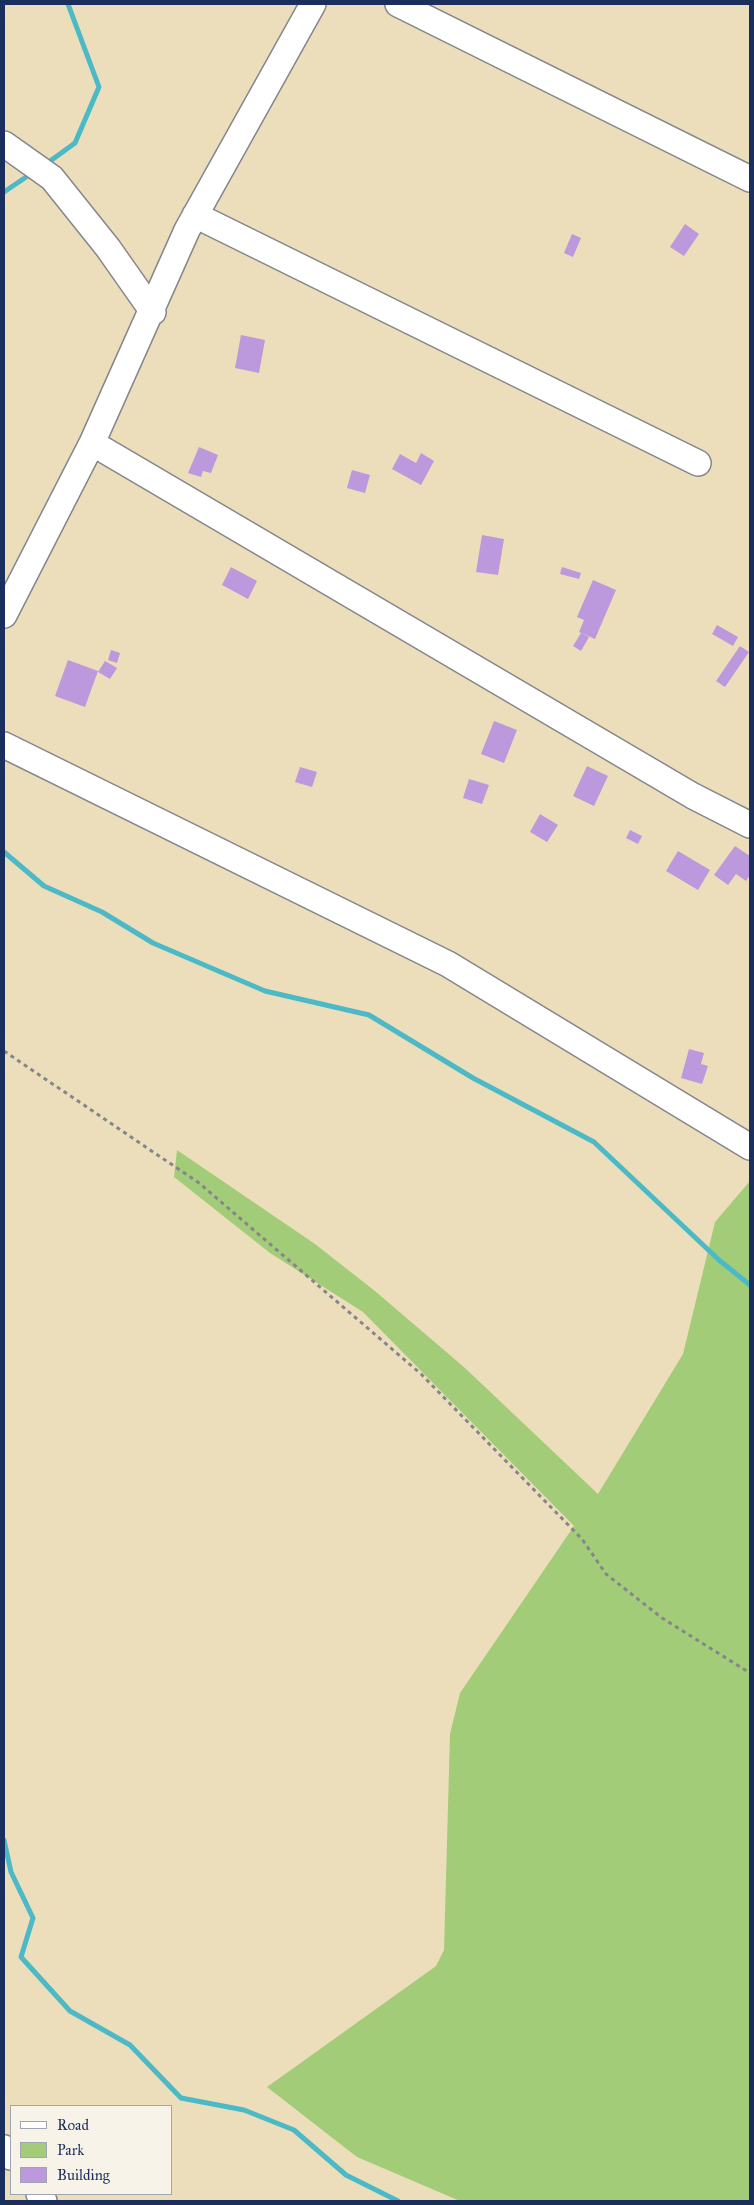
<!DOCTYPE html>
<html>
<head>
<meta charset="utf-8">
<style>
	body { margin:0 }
	#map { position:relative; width:754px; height:2205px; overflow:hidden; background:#eddebb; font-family:"IM FELL Great Primer",serif }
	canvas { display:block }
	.frame { position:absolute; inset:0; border:5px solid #1b2f5e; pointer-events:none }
	.legend { position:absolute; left:10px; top:2105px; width:162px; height:90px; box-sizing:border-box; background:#f7f3e8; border:1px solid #9fa5b1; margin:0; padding:6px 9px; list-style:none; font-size:15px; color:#1b2f5e }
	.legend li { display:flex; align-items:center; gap:10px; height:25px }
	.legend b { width:25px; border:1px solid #9fa5b1 }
</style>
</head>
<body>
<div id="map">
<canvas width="754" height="2205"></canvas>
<div class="frame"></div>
<ul class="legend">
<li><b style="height:6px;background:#fff"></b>Road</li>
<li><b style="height:14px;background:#a3cc78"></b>Park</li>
<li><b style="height:14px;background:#bc98dc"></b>Building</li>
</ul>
</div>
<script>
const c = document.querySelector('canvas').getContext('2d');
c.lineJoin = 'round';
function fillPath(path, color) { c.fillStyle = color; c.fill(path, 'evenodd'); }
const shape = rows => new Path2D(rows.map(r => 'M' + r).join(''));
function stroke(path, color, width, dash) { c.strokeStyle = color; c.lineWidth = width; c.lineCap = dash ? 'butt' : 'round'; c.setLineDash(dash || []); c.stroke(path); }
fillPath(shape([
	[177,1150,315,1244,375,1291,465,1368,598,1494,683,1354,715,1222,750,1181,750,2201,460,2201,357,2157,267,2087,436,1966,444,1950,450,1734,460,1693,574,1526,363,1312,270,1253,174,1177]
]), '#a3cc78');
stroke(shape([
	[46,164,75,143,99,87,68,4],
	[4,192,32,173],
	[4,852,44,886,102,912,153,943,265,991,369,1015,473,1078,594,1142,719,1260,750,1285],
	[4,1840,11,1872,33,1918,21,1957,70,2011,130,2045,181,2098,244,2110,294,2130,346,2175,398,2201]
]), '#4cb9c6', 5);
fillPath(shape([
	[685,224,699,234,684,256,670,247],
	[572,234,581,238,573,257,564,253],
	[241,335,265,340,259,373,235,368],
	[199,447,218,455,211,473,203,471,201,477,188,473],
	[421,453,434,461,421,485,392,469,400,454,416,463],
	[352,470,370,475,365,493,347,488],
	[482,535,504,539,498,575,476,572],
	[231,567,257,581,248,599,222,585],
	[562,567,581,573,579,579,560,574],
	[593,580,616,590,595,639,579,632,584,620,577,617],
	[717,625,738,637,733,646,712,634],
	[581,633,589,637,581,651,573,646],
	[740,646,749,652,725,687,716,681],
	[111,650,120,653,117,663,108,660],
	[68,660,98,671,85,707,55,696],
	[105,661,117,668,110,679,98,672],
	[494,721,517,730,504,763,481,754],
	[587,766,608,776,594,806,573,796],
	[300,767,317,772,312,787,295,782],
	[469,779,489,785,482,804,463,798],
	[540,814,558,825,547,842,530,832],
	[630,830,642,836,638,844,626,838],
	[735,846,750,856,750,875,746,881,736,874,728,885,714,875],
	[678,851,710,870,698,890,666,871],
	[689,1049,704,1053,701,1064,708,1066,702,1084,681,1078]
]), '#bc98dc');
const minor = shape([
	[398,4,750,179],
	[4,144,52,178,108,248,153,312],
	[195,215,698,463],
	[92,443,693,796,750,825],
	[4,615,92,443,187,230,313,4],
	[4,745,448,964,750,1147],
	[4,2148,11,2157],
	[39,2194,44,2201]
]);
stroke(minor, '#84868c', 28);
stroke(shape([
	[4,1051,199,1183,421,1374,582,1539,606,1574,662,1618,750,1673]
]), '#84868c', 3, [4, 4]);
stroke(minor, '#fff', 25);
</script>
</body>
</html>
